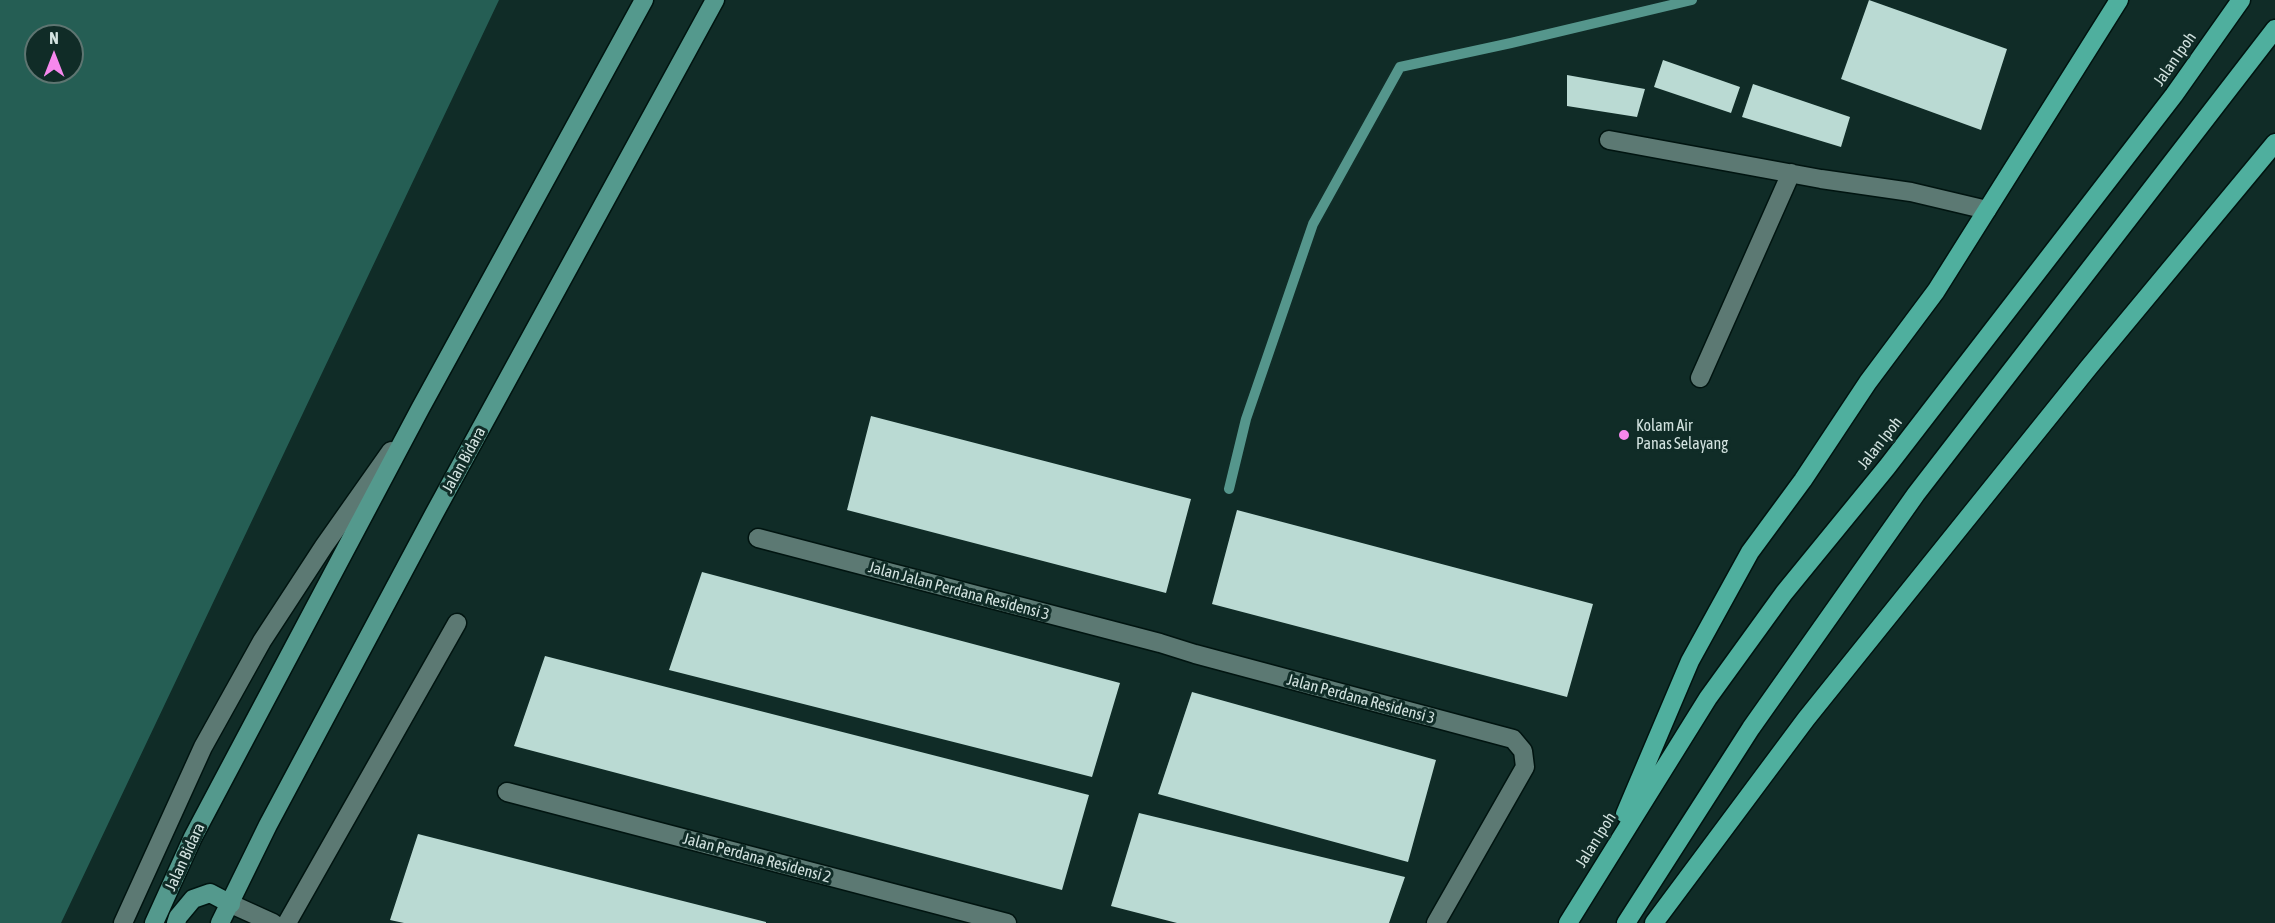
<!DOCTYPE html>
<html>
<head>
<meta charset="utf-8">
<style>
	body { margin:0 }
	#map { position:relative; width:2275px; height:923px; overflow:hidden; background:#102c27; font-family:"Asap Condensed",sans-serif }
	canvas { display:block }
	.north { position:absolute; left:24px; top:24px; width:60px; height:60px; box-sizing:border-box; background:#102c27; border:2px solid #5e7571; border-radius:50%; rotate:0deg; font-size:16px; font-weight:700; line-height:24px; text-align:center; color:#d3e3e0 }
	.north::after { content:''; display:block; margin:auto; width:21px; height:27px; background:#f688ed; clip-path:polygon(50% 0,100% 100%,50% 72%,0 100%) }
</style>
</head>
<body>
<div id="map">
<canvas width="2275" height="923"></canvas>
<div class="north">N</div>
</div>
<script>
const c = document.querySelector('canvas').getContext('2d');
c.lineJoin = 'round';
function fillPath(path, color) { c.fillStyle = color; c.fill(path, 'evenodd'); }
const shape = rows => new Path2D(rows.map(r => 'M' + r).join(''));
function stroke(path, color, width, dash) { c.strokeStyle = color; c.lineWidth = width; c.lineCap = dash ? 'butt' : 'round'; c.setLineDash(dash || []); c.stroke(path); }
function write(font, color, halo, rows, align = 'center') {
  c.font = font + ' "Asap Condensed",sans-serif'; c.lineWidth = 6; c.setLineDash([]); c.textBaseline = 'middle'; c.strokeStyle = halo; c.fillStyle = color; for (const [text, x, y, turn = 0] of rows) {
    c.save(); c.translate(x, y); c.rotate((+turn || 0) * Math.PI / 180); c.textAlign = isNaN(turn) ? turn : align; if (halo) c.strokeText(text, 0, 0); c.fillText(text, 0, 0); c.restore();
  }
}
fillPath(shape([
	[0,0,499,0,61,923,0,923],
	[36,36,72,36,72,72,36,72]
]), '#255e54');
stroke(shape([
	[1229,489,1246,419,1313,224,1400,67,1511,43,1692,0]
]), '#55968c', 10);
fillPath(shape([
	[1869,0,2007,49,1981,130,1841,79],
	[1663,60,1740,87,1731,113,1654,87],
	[1567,75,1645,89,1637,117,1567,106],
	[1753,84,1850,117,1841,147,1742,117],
	[871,416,1191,499,1166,593,847,510],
	[1237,510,1593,604,1567,697,1212,604],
	[702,572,1120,683,1092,777,669,670],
	[545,656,1089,795,1062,890,514,746],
	[1192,692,1436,760,1408,862,1158,794],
	[1139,813,1405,877,1389,923,1177,923,1111,906],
	[418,834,766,922,766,923,404,923,390,920]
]), '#badad3');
const minor = shape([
	[1609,140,1821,179,1911,192,1987,210],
	[1700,378,1791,173],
	[758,538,1160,643,1195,654,1513,739,1523,751,1525,767,1436,923],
	[507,792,1007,923],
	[231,904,273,923],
	[123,923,203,747,262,641,324,546,391,451],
	[287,923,457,623]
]);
const major = shape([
	[154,923,193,837,420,409,644,0],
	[176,923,178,917,193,899,210,893,231,904],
	[220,923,268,825,434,514,715,0]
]);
const highway = shape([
	[1625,814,1690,661,1750,552,1803,480,1868,382,1936,291,2119,0],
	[1568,923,1708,698,1784,593,1887,467,2174,95,2241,0],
	[1626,923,1751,728,1916,494,2275,29],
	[1654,923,1806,719,2089,367,2275,143]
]);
stroke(minor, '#001410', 21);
stroke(major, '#001410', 21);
stroke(highway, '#001410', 21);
stroke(minor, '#5c7973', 18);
stroke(major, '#54998d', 18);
stroke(highway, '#4faf9e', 18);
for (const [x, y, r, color] of [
	[1624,435,6,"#f688ed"]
]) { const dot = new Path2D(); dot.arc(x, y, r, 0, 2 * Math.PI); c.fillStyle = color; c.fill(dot); stroke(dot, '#102c27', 2); }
write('16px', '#d3e3e0', '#102c27', [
	["Jalan Ipoh",2175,59,-55],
	["Jalan Ipoh",1880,443,-52],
	["Jalan Bidara",464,460,-61],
	["Jalan Jalan Perdana Residensi 3",959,591,15],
	["Jalan Perdana Residensi 3",1361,699,15],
	["Jalan Ipoh",1596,840,-58],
	["Jalan Bidara",185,857,-65],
	["Jalan Perdana Residensi 2",757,858,15]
]);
write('16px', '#d3e3e0', '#102c27', [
	["Kolam Air",1636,426],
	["Panas Selayang",1636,444]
], 'left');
</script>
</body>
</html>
